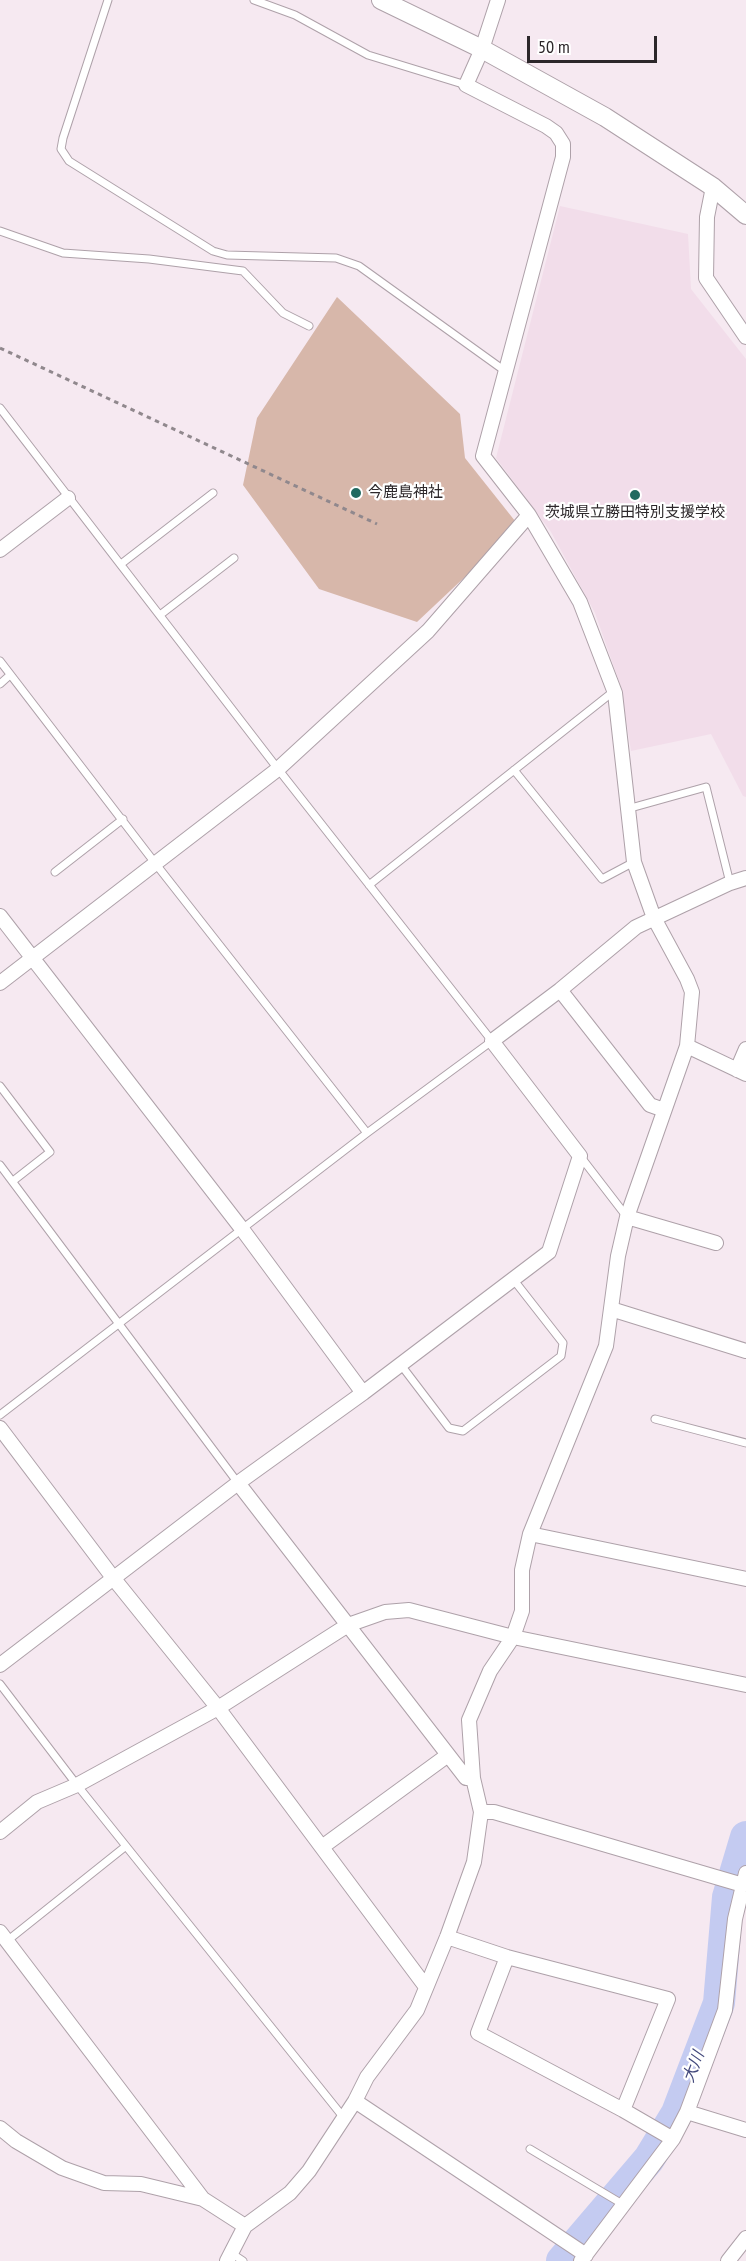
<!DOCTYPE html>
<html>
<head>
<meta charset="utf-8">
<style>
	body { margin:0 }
	#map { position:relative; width:746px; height:2261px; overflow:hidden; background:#f6e9f1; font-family:"PT Sans Narrow",sans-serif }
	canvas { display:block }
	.scale { position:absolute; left:527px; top:36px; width:130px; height:27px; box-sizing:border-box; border:3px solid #2c272a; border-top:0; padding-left:8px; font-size:18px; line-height:21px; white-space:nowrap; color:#2c272a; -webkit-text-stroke:4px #fff; paint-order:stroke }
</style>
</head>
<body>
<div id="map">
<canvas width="746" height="2261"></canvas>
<div class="scale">50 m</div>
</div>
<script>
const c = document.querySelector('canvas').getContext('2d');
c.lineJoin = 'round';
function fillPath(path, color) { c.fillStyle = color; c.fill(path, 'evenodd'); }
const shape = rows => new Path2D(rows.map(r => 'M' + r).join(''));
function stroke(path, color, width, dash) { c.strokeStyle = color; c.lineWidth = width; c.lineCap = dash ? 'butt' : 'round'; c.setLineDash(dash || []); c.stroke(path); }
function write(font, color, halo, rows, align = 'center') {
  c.font = font + ' "PT Sans Narrow","Noto Sans JP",sans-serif'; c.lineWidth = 4.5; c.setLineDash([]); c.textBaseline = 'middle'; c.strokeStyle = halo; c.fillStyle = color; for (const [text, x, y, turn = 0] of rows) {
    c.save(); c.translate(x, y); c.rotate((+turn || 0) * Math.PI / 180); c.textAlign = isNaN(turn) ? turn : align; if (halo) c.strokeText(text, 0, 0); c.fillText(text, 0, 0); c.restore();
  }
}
fillPath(shape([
	[560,206,688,234,691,289,746,359,746,797,743,796,711,734,631,751,621,687,595,613,551,532,496,458]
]), '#f2ddea');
fillPath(shape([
	[337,297,460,414,465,458,519,526,417,622,319,589,243,485,257,418]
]), '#d7b7aa');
stroke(shape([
	[562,2261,649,2159,677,2113,719,2003,728,1897,746,1837]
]), '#c4cbf1', 32);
const service = shape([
	[108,0,63,138,61,149,69,161,213,251,227,255,336,258,359,266,505,371],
	[254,0,295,15,368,55,466,85],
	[0,231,63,253,149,259,243,271,283,313,309,326],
	[0,408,278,769,492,1041,367,1133,0,1415],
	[121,564,213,493],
	[160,615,234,558],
	[0,661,155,863,367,1133],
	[0,684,10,675],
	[514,770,602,879,634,862],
	[627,809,706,787,730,883],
	[55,872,123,819],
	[369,885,609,695,615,693],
	[0,1086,50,1152,13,1181],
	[580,1156,627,1217],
	[0,1165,238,1483],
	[401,1365,449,1428,463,1431,561,1356,563,1343,513,1279],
	[655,1419,746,1443],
	[0,1684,77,1785,344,2118],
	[7,1941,126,1846],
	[530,2149,624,2205],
	[231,2253,243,2261]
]);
const minor = shape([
	[713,187,707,217,706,278,746,337],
	[0,550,68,498],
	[0,916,242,1229,363,1393],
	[0,983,278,769,428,631,529,515,483,456,563,157,563,144,556,133,546,126,466,85,482,49,498,0],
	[560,990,650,1105,664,1110],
	[687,1046,746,1074],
	[737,1070,746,1049],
	[627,1217,716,1243],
	[611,1309,746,1351],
	[0,1428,114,1579,218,1708,426,1987],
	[238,1483,466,1778,473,1778],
	[530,1534,746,1579],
	[0,1665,238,1483,363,1393,549,1252,580,1156,492,1041,560,990,636,927,730,883,746,878],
	[481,1812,494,1812,743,1885],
	[0,1832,37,1802,77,1785,218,1708,348,1625,385,1612,409,1610,513,1637,746,1685],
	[322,1847,448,1755],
	[0,1932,203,2199,245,2226],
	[447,1937,507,1957,668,1999,623,2110],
	[507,1957,478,2033,623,2110,673,2139],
	[355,2101,586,2255],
	[687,2112,746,2130],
	[0,2128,16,2141,62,2168,104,2183,141,2184,203,2199],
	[227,2261,245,2226,290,2193,309,2171,355,2101,367,2077,417,2010,447,1937,474,1862,481,1812,473,1778,469,1720,490,1671,513,1637,522,1611,522,1570,530,1534,606,1346,618,1256,627,1217,687,1046,692,992,687,979,654,918,634,862,615,693,580,602,529,515],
	[581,2261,673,2139,687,2112,725,2010,735,1919,746,1873],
	[728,2261,746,2238]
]);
const tertiary = shape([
	[381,0,482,49,605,117,713,187,746,215]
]);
stroke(service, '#aea1a9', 9);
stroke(minor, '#aea1a9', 16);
stroke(tertiary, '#aea1a9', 20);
stroke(shape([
	[0,348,377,524]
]), '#90888d', 3, [4.5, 4.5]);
stroke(service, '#fff', 7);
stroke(minor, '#fff', 14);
stroke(tertiary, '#fff', 18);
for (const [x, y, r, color] of [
	[356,493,6,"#216960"],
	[635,495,6,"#216960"]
]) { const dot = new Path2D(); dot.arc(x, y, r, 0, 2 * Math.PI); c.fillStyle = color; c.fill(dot); stroke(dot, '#fff', 2); }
write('15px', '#2c272a', '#fff', [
	["今鹿島神社",368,493],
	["茨城県立勝田特別支援学校",635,513,"center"]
], 'left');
write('italic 16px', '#43497c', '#fff', [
	["大川",694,2067,-69]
]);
</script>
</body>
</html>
